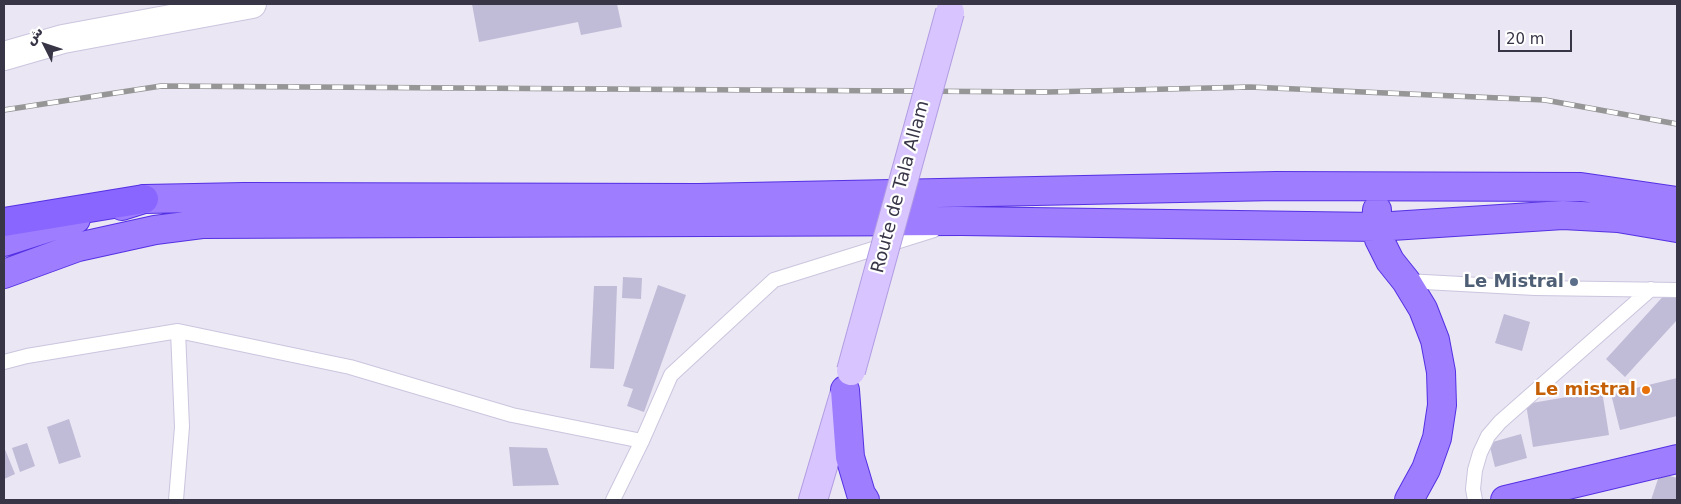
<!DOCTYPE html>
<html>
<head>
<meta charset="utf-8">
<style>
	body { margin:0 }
	#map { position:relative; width:1681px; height:504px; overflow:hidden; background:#eae6f4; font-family:"DejaVu Sans",Cairo,sans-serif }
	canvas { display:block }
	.frame { position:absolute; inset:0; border:5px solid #383547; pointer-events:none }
	.north { position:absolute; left:20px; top:20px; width:50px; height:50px; -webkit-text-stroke:4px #fff; paint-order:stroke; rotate:311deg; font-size:14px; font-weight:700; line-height:20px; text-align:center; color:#383547 }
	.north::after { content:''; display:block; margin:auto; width:18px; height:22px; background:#383547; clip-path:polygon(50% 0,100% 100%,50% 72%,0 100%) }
	.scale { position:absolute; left:1498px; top:30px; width:74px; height:22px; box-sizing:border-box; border:2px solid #383547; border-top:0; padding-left:6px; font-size:15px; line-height:18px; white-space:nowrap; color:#383547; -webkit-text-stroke:4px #fff; paint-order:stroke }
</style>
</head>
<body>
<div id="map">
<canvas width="1681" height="504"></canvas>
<div class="frame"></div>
<div class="north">ش</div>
<div class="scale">20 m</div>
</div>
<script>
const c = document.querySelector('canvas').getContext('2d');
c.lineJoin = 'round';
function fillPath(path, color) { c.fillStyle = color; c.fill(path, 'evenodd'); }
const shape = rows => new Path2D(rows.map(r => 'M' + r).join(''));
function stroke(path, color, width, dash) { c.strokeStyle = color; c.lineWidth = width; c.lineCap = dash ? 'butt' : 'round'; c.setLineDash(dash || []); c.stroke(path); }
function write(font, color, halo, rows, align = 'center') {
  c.font = font + ' "DejaVu Sans",sans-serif'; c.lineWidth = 4.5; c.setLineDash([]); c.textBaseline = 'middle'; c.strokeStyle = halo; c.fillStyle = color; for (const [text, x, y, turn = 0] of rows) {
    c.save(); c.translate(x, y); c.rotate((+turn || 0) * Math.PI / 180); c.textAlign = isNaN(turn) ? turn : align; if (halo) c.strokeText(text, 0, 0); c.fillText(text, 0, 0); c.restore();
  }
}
fillPath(shape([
	[472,4,617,4,622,27,581,35,578,22,479,42],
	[623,277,642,278,641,299,622,298],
	[658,285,686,295,644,412,627,406,633,389,623,386],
	[594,286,617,286,614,369,590,368],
	[1668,291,1677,299,1677,320,1625,377,1606,359],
	[1504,314,1530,322,1522,351,1495,343],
	[1677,378,1677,416,1620,430,1611,394],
	[1602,391,1609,435,1533,447,1526,404],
	[69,419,81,457,59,464,47,427],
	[1521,434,1527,458,1495,467,1489,443],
	[27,443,35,466,20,472,12,448],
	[4,447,15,474,4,479],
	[509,447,547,448,559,485,513,486],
	[1660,473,1677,478,1677,500,1651,500]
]), '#c0bbd6');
const service = shape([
	[1406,281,1535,288,1677,290],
	[4,362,27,356,178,331,350,367,512,415,642,441],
	[176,500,182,427,178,331],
	[613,500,642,441,671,375,774,280,934,230],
	[1475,500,1473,489,1475,470,1480,453,1488,436,1500,422,1651,289]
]);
const minor = shape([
	[4,56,63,39,252,4]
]);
const secondary = shape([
	[813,500,845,392]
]);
const trunk = shape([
	[122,206,144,199,244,197,699,198,1276,186,1581,187,1677,201],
	[1377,210,1376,227,1379,239,1390,261,1406,281,1423,309,1435,340,1441,372,1442,405,1437,438,1426,469,1409,500],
	[4,242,76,219],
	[4,274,78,247,155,230,202,224,961,221,1376,227,1563,215,1618,218,1677,228],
	[845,390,850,457,861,494,865,500],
	[1505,500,1677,459]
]);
const motorway = shape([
	[4,222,144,199]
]);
stroke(service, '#cbc5de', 16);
stroke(minor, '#cbc5de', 30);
stroke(secondary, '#b19ce2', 30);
stroke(trunk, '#5431e3', 30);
stroke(motorway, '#5431e3', 30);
stroke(service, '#fff', 14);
stroke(minor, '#fff', 28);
stroke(secondary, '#d8c5ff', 28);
stroke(trunk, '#9e7dff', 28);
stroke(motorway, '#8966ff', 28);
const rail = shape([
	[4,110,161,86,1048,92,1250,87,1545,100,1677,124]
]);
stroke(rail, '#969696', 5.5);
stroke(rail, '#fff', 4, [11]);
const secondaryBridge = shape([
	[851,371,950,12]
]);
stroke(secondaryBridge, '#b19ce2', 30, []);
stroke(secondaryBridge, '#d8c5ff', 28);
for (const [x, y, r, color] of [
	[1574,282,5,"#5c6f8a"],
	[1646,390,5,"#e8710a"]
]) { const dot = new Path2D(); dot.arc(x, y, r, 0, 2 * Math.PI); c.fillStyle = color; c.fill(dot); stroke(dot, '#fff', 2); }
write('18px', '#383547', '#fff', [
	["Route de Tala Allam",901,187,-75]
]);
write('bold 18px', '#4e5e75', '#fff', [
	["Le Mistral",1564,282]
], 'right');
write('bold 18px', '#c56008', '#fff', [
	["Le mistral",1636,390]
], 'right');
</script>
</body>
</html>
